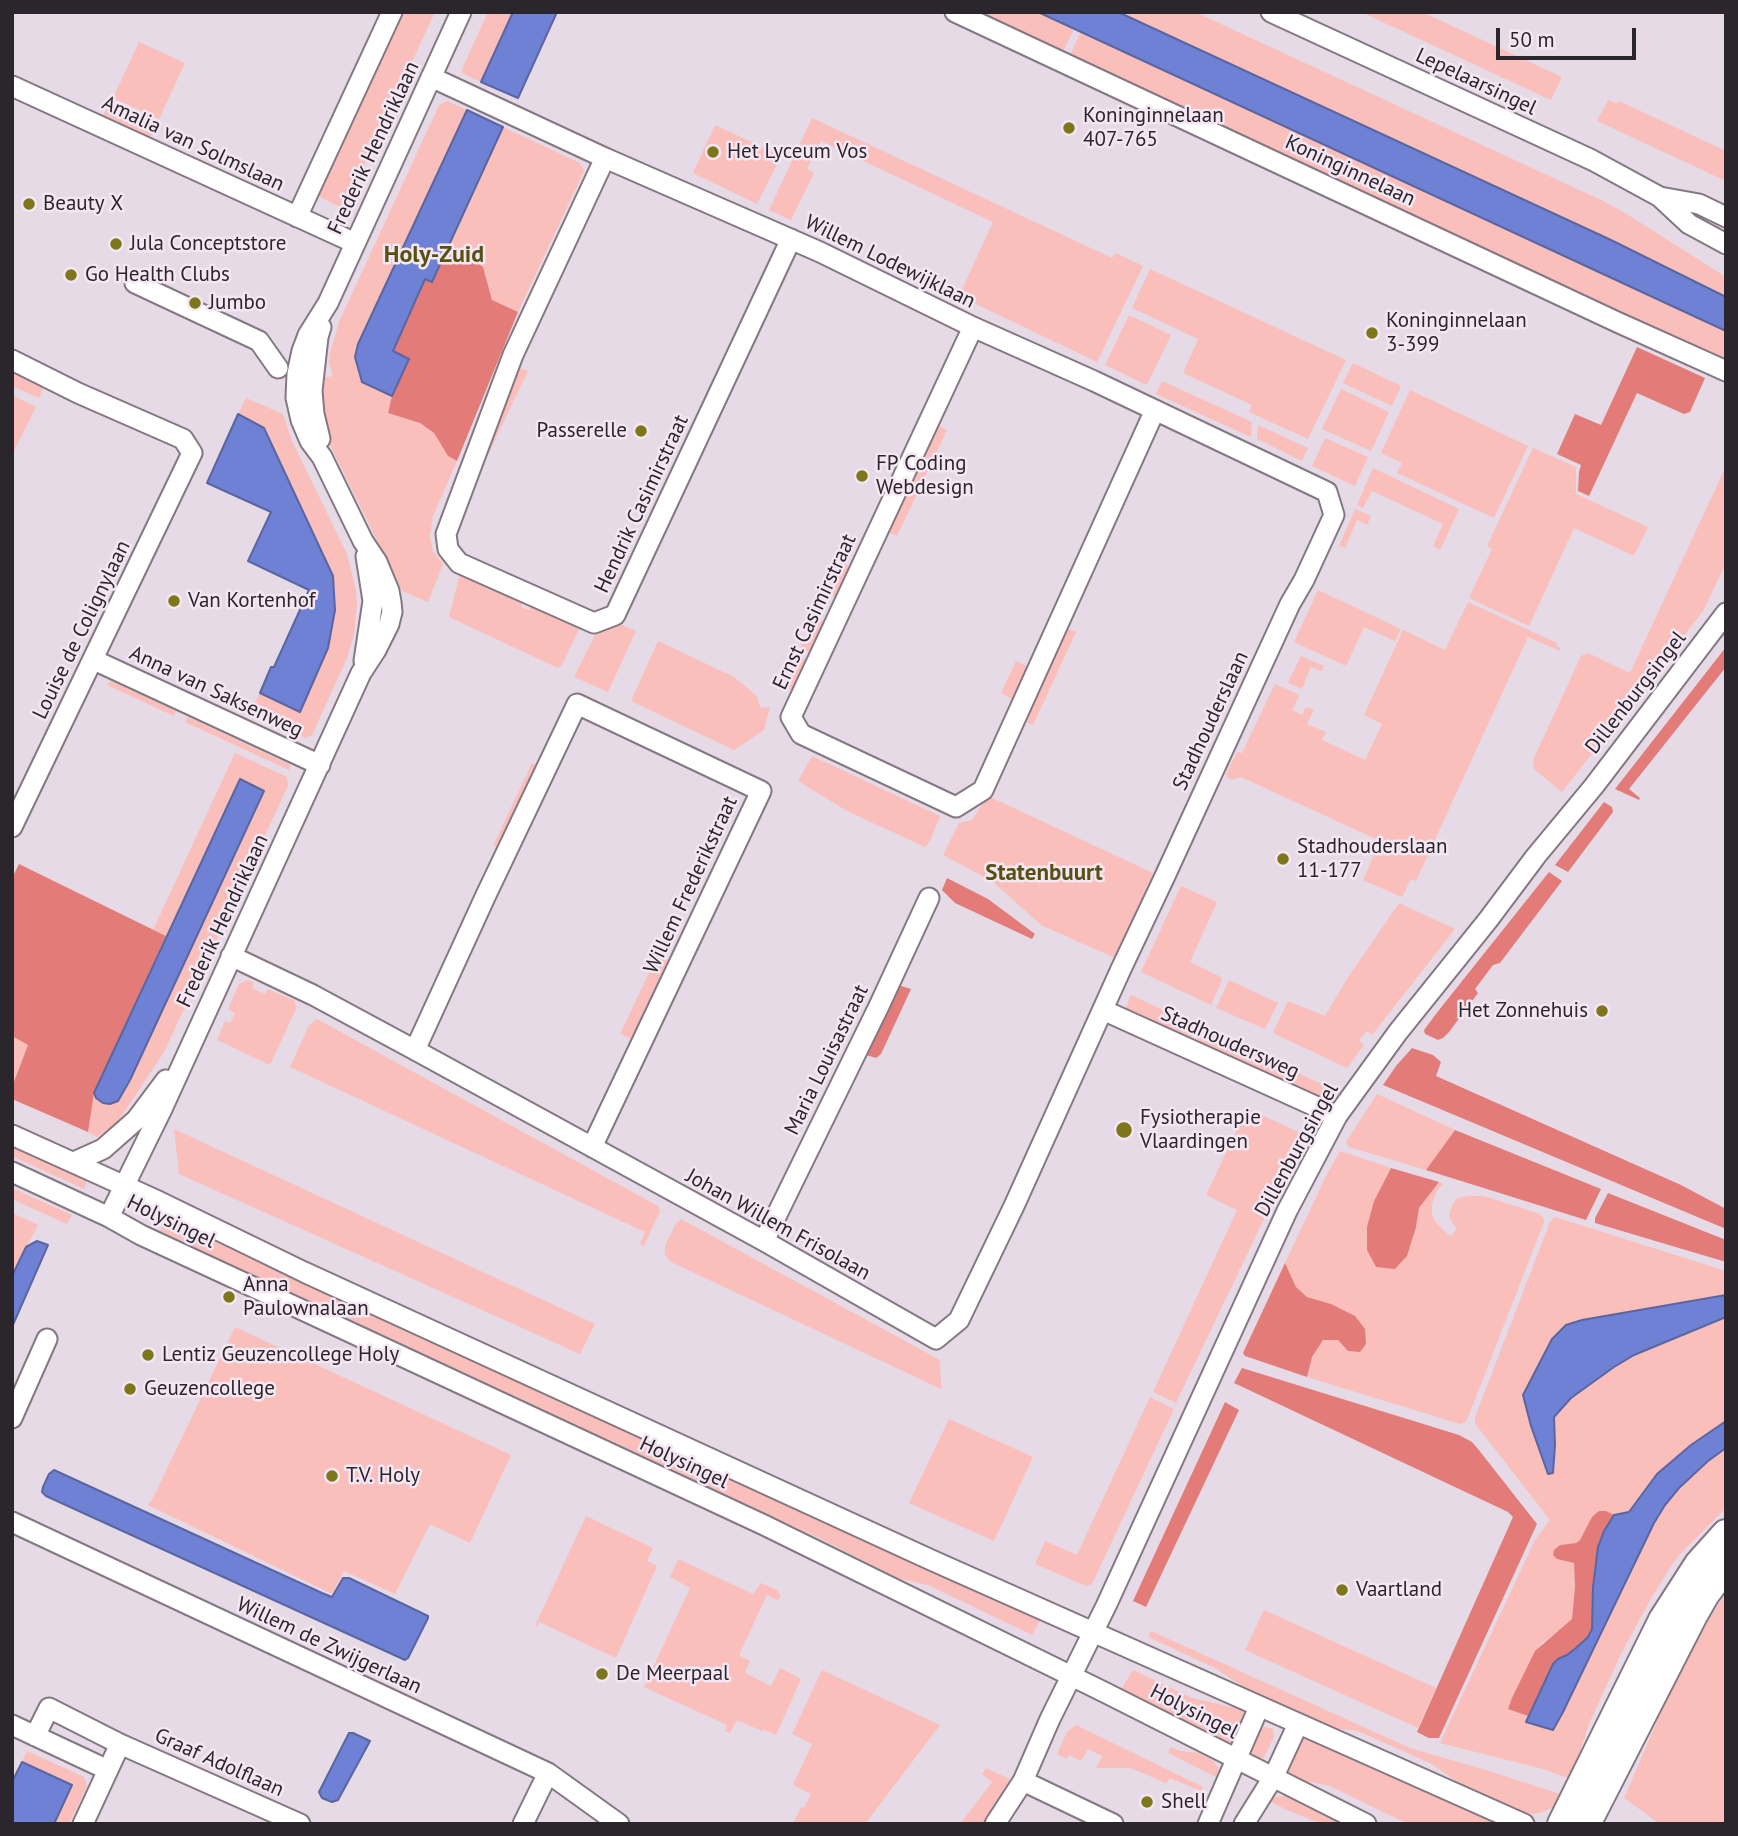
<!DOCTYPE html>
<html>
<head>
<meta charset="utf-8">
<style>
	body { margin:0 }
	#map { position:relative; width:1738px; height:1836px; overflow:hidden; background:#e6dae6; font-family:"PT Sans",sans-serif }
	canvas { display:block }
	.frame { position:absolute; inset:0; border:14px solid #2b262b; pointer-events:none }
	.scale { position:absolute; left:1496px; top:28px; width:140px; height:32px; box-sizing:border-box; border:4px solid #2b262b; border-top:0; padding-left:9px; font-size:21px; line-height:24px; white-space:nowrap; color:#2b262b; -webkit-text-stroke:5px #f4e7f3; paint-order:stroke }
</style>
</head>
<body>
<div id="map">
<canvas width="1738" height="1836"></canvas>
<div class="frame"></div>
<div class="scale">50 m</div>
</div>
<script>
const c = document.querySelector('canvas').getContext('2d');
c.lineJoin = 'round';
function fillPath(path, color) { c.fillStyle = color; c.fill(path, 'evenodd'); }
const shape = rows => new Path2D(rows.map(r => 'M' + r).join(''));
function stroke(path, color, width, dash) { c.strokeStyle = color; c.lineWidth = width; c.lineCap = dash ? 'butt' : 'round'; c.setLineDash(dash || []); c.stroke(path); }
function write(font, color, halo, rows, align = 'center') {
  c.font = font + ' "PT Sans",sans-serif'; c.lineWidth = 5; c.setLineDash([]); c.textBaseline = 'middle'; c.strokeStyle = halo; c.fillStyle = color; for (const [text, x, y, turn = 0] of rows) {
    c.save(); c.translate(x, y); c.rotate((+turn || 0) * Math.PI / 180); c.textAlign = isNaN(turn) ? turn : align; if (halo) c.strokeText(text, 0, 0); c.fillText(text, 0, 0); c.restore();
  }
}
fillPath(shape([
	[404,12,435,12,344,209,318,196],
	[488,12,513,12,481,82,462,73,462,69],
	[972,12,1038,12,1074,29,1062,54],
	[1118,12,1195,12,1601,200,1625,213,1726,277,1726,297,1611,240],
	[1361,12,1422,12,1562,77,1551,100],
	[1081,32,1726,331,1726,362,1069,57],
	[139,42,185,63,159,119,113,98],
	[1608,100,1617,104,1619,101,1726,151,1726,181,1597,121],
	[447,101,467,110,358,344,355,357,362,382,392,396,388,413,420,423,434,433,448,456,457,461,433,516,430,536,433,551,443,564,428,602,402,591,329,443,322,413,321,377,329,377,333,375,329,364,330,353,339,322,439,105],
	[107,108,154,130,150,138,103,117],
	[812,118,1112,258,1116,253,1143,266,1097,362,959,296,993,222,821,141,807,169,814,173,791,220,769,210],
	[715,125,781,156,757,204,693,173],
	[503,127,580,163,584,171,518,312,492,300,483,267,450,244],
	[1150,269,1346,360,1308,439,1249,412,1252,405,1183,373,1198,339,1132,308],
	[1129,315,1171,335,1147,385,1105,365],
	[1353,363,1401,386,1392,406,1343,383],
	[519,368,528,371,485,461,481,459],
	[12,371,44,386,39,398,12,386],
	[1162,381,1252,422,1251,437,1156,394],
	[1341,389,1389,412,1371,451,1322,429],
	[1410,390,1528,446,1494,518,1397,473,1402,463,1381,453],
	[12,395,36,407,12,455],
	[246,398,283,414,292,441,347,554,356,591,357,602,354,634,347,658,312,735,305,738,250,712,260,693,300,711,328,648,333,576,264,428,238,414],
	[937,425,947,430,897,536,887,532],
	[1258,425,1308,448,1302,461,1257,439],
	[1325,438,1368,457,1355,486,1312,466],
	[1533,448,1576,467,1576,494,1648,527,1634,556,1574,528,1529,626,1469,598,1492,549,1487,546],
	[1726,466,1726,563,1703,611,1562,792,1534,769,1533,760,1581,656,1588,653,1630,673],
	[1373,468,1459,509,1440,550,1433,546,1443,524,1372,491,1363,508,1357,505],
	[1355,509,1371,516,1367,525,1357,520,1345,548,1339,546],
	[841,563,852,568,838,598,827,593],
	[466,574,523,601,521,607,529,610,532,605,580,627,562,665,558,668,449,617,459,577],
	[1318,590,1401,629,1395,641,1364,627,1346,666,1294,642],
	[1468,602,1557,643,1556,646,1560,648,1560,651,1528,637,1416,881,1411,879,1402,897,1363,880,1380,841,1241,777,1232,780,1227,777,1226,774,1237,752,1242,753,1275,684,1300,695,1292,710,1302,715,1306,707,1314,710,1307,724,1326,732,1322,740,1365,760,1382,724,1364,715,1403,630,1445,650],
	[815,618,826,623,811,653,800,648],
	[617,623,636,631,608,692,574,677,596,633,607,629],
	[1064,627,1076,632,1033,725,1021,720],
	[658,641,734,677,756,695,761,708,770,707,764,730,734,750,631,701],
	[797,655,808,660,793,691,782,685],
	[1301,656,1324,666,1322,671,1311,667,1302,689,1288,683],
	[1016,661,1027,666,1012,699,1001,693],
	[110,681,114,682,176,711,174,716,107,685],
	[188,717,291,765,289,770,185,722],
	[235,753,287,777,288,786,164,1052,121,1117,114,1125,97,1137,88,1132,94,1093,96,1098,239,780,166,936,153,930],
	[812,756,940,816,930,841,925,847,847,811,798,781],
	[532,763,537,766,499,847,493,846],
	[988,796,1153,873,1115,958,1041,925,992,881,943,855,959,823,972,820],
	[1181,886,1217,902,1190,962,1221,977,1222,980,1211,1005,1141,972],
	[1399,903,1455,929,1372,1035,1367,1031,1359,1040,1364,1045,1347,1068,1273,1033,1288,1001,1325,1016,1347,979],
	[657,956,670,962,634,1040,620,1034],
	[248,980,254,983,252,988,265,994,268,989,295,1001,296,1009,270,1065,217,1040,225,1021,230,1023,235,1013,228,1009,239,984],
	[1229,980,1278,1003,1265,1029,1216,1008],
	[1131,995,1197,1026,1191,1038,1126,1008],
	[317,1019,658,1206,660,1211,644,1246,640,1244,645,1232,290,1067,309,1025],
	[1202,1028,1332,1089,1325,1097,1314,1096,1196,1041],
	[12,1036,28,1045,12,1087],
	[1377,1094,1455,1130,1426,1170,1349,1147,1346,1142],
	[1247,1108,1304,1135,1176,1403,1153,1392,1237,1210,1206,1195],
	[174,1129,595,1324,580,1354,179,1174],
	[12,1147,87,1181,84,1189,12,1156],
	[1340,1151,1391,1168,1374,1201,1416,1227,1419,1208,1439,1182,1443,1184,1437,1191,1432,1204,1432,1215,1436,1223,1450,1236,1457,1229,1453,1224,1449,1215,1453,1203,1458,1198,1469,1196,1484,1196,1537,1213,1543,1217,1544,1222,1467,1420,1464,1423,1460,1424,1307,1377,1312,1357,1323,1340,1338,1340,1348,1351,1331,1304,1307,1297,1296,1287,1285,1263,1326,1176],
	[12,1188,72,1215,67,1224,12,1199],
	[12,1213,38,1225,12,1275],
	[1555,1217,1726,1271,1726,1295,1582,1320,1566,1325,1523,1395,1531,1426,1549,1474,1555,1445,1554,1417,1571,1398,1614,1367,1634,1355,1726,1317,1726,1421,1691,1445,1657,1474,1629,1512,1614,1515,1606,1511,1584,1533,1580,1540,1576,1543,1560,1545,1557,1559,1574,1563,1575,1587,1572,1619,1563,1628,1541,1644,1508,1708,1528,1716,1527,1721,1553,1730,1563,1712,1654,1523,1665,1505,1679,1488,1708,1461,1726,1448,1726,1508,1682,1552,1673,1563,1650,1600,1620,1656,1589,1724,1571,1779,1543,1769,1440,1743,1535,1540,1550,1520,1480,1430,1475,1423,1475,1417,1550,1222],
	[166,1219,804,1514,1040,1620,1032,1635,928,1585,897,1578,817,1537,160,1231],
	[681,1219,940,1360,941,1389,671,1262,665,1255,665,1246,676,1223],
	[235,1327,511,1455,470,1543,430,1524,395,1594,344,1571,332,1594,148,1505,153,1498],
	[1150,1397,1174,1409,1092,1584,1086,1586,1035,1564,1045,1541,1077,1555],
	[949,1419,1033,1457,994,1541,909,1503],
	[586,1516,653,1548,647,1561,657,1566,616,1658,539,1622,537,1627,535,1626],
	[678,1559,753,1594,761,1583,777,1590,780,1595,780,1598,777,1600,767,1595,739,1655,750,1661,745,1673,771,1686,780,1668,801,1679,776,1735,763,1729,762,1731,737,1720,730,1733,725,1731,727,1725,644,1687,690,1588,670,1577],
	[1726,1592,1726,1824,1660,1824,1624,1798,1661,1712,1691,1649],
	[1264,1610,1436,1688,1418,1728,1245,1650],
	[1151,1631,1410,1748,1489,1771,1563,1795,1556,1806,1543,1812,1532,1814,1522,1812,1464,1787,1432,1764,1365,1734,1353,1730,1335,1729,1248,1690,1215,1668,1148,1637],
	[822,1670,940,1725,865,1824,793,1824,801,1807,804,1808,811,1794,793,1785,812,1744,792,1734],
	[1133,1670,1192,1698,1241,1709,1244,1715,1231,1743,1121,1690],
	[1076,1725,1203,1787,1201,1791,1170,1778,1166,1783,1131,1768,1096,1768,1102,1756,1088,1749,1081,1761,1069,1755,1067,1759,1057,1754,1067,1732],
	[1265,1727,1273,1729,1274,1737,1263,1759,1250,1753,1261,1729],
	[1299,1736,1421,1790,1498,1824,1408,1824,1330,1786,1304,1781,1284,1770],
	[1171,1747,1180,1751,1199,1753,1211,1759,1218,1767,1220,1779,1168,1753],
	[27,1751,84,1777,87,1786,69,1824,54,1824,71,1785,22,1762],
	[986,1768,1010,1779,1001,1802,987,1824,960,1824,992,1782,982,1774],
	[1284,1796,1290,1797,1344,1824,1322,1824,1287,1810,1269,1801,1274,1797]
]), '#fabebb');
fillPath(shape([
	[450,244,483,267,492,300,518,312,457,461,448,456,434,433,420,423,388,413,392,396,409,359,392,351,426,278,433,281],
	[1637,347,1705,378,1690,412,1684,414,1637,393,1589,496,1578,491,1579,472,1581,465,1557,454,1575,414,1601,425],
	[1726,647,1726,667,1629,789,1640,798,1639,800,1615,789],
	[1604,802,1612,807,1613,812,1568,872,1555,865],
	[19,864,166,936,94,1093,88,1132,12,1099,12,1087,28,1045,12,1036,12,878],
	[1549,872,1562,881,1500,963,1493,965,1475,989,1478,993,1449,1032,1443,1038,1438,1040,1425,1034,1424,1030,1439,1010],
	[947,878,988,899,1035,934,1032,939,955,903,942,890],
	[898,985,911,989,881,1054,876,1058,866,1055],
	[1412,1048,1433,1055,1441,1062,1436,1076,1681,1185,1726,1209,1726,1229,1383,1085,1396,1066],
	[1455,1130,1601,1189,1586,1220,1426,1170],
	[1391,1168,1439,1182,1419,1208,1416,1227,1407,1256,1395,1269,1376,1267,1367,1250,1367,1227,1374,1201],
	[1608,1193,1726,1240,1726,1262,1595,1223,1595,1218],
	[1285,1263,1296,1287,1307,1297,1331,1304,1355,1316,1365,1329,1366,1344,1360,1352,1348,1351,1338,1340,1323,1340,1312,1357,1307,1377,1245,1356,1243,1353],
	[1242,1368,1459,1435,1472,1442,1478,1449,1537,1524,1439,1738,1429,1738,1417,1732,1513,1517,1508,1512,1234,1383],
	[1225,1402,1239,1410,1146,1607,1133,1601],
	[1599,1511,1606,1511,1614,1515,1604,1531,1595,1566,1592,1629,1588,1637,1576,1648,1567,1655,1558,1659,1553,1664,1528,1716,1508,1709,1512,1698,1535,1651,1572,1619,1575,1587,1574,1563,1557,1559,1553,1555,1554,1550,1560,1545,1576,1543,1580,1540,1592,1517]
]), '#e37c79');
const water = shape([
	[513,12,557,12,518,98,481,82,513,12],
	[1038,12,1118,12,1611,240,1726,297,1726,331,1038,12],
	[467,110,503,127,432,282,425,279,393,351,409,359,392,396,362,382,355,357,358,344,467,110],
	[238,414,264,428,333,576,335,610,328,648,300,712,260,693,271,667,274,667,309,590,248,561,271,512,207,483,238,414],
	[240,779,264,791,130,1080,118,1101,110,1104,103,1103,96,1098,94,1093,240,779],
	[37,1241,48,1245,12,1327,12,1276,26,1247,37,1241],
	[1726,1295,1726,1317,1634,1355,1614,1367,1571,1398,1554,1417,1555,1445,1553,1473,1548,1474,1531,1426,1523,1395,1552,1339,1566,1325,1582,1320,1726,1295],
	[1726,1421,1726,1448,1708,1461,1679,1488,1665,1505,1654,1523,1563,1712,1553,1730,1526,1722,1553,1664,1558,1659,1567,1655,1576,1648,1588,1637,1592,1629,1593,1587,1598,1547,1604,1531,1614,1515,1629,1512,1657,1474,1691,1445,1726,1421],
	[54,1470,322,1593,332,1597,343,1578,349,1578,428,1616,428,1618,408,1658,405,1660,46,1496,42,1492,43,1487,49,1474,54,1470],
	[349,1733,353,1733,370,1741,338,1800,332,1802,322,1798,319,1792,349,1733],
	[22,1762,72,1785,54,1824,12,1824,12,1782,22,1762]
]);
fillPath(water, '#6e81d5');
stroke(water, '#5a66a2', 2);
const minor = shape([
	[955,12,1617,322,1726,371],
	[1271,12,1592,160,1660,197,1689,224,1726,244],
	[12,86,355,243],
	[605,158,513,355,446,534,448,549,459,563,594,623,615,615,791,239],
	[1660,197,1699,204,1726,217],
	[297,217,392,12],
	[135,283,259,341,278,368],
	[973,327,791,717,801,734,956,807,983,790,1155,410],
	[12,360,78,393,183,439,192,453,12,827],
	[320,439,314,414,312,391,318,337,321,327],
	[94,660,320,765],
	[364,661,373,601,366,556],
	[231,956,313,995,415,1050,764,1241,936,1339,959,1320,1014,1206,1121,969,1165,876,1290,604,1304,580,1334,515,1327,492,1094,381,973,327,820,252,605,158,431,77],
	[1103,1010,1337,1116],
	[415,1050,486,895,577,704,761,791,592,1147],
	[12,1135,158,1201,304,1272,929,1559,1524,1824],
	[74,1162,103,1149,136,1120,166,1080],
	[12,1172,109,1217,141,1235,238,1280,764,1525,1102,1691,1366,1824],
	[109,1217,162,1109,361,673,376,650,389,624,392,612,391,602,389,591,377,562,363,541,322,457,310,441,301,420,296,398,297,374,302,351,308,335,328,303,461,12],
	[764,1241,879,1006,929,898],
	[12,1418,47,1339],
	[12,1522,548,1773,619,1824],
	[12,1725,108,1770,120,1744,300,1824],
	[35,1736,49,1708,120,1744],
	[1023,1781,1113,1824],
	[83,1824,108,1770],
	[523,1824,548,1773],
	[995,1824,1023,1781,1050,1719,1106,1606,1287,1211,1337,1116,1398,1032,1488,920,1536,856,1594,786,1726,613],
	[1208,1824,1259,1707],
	[1244,1824,1274,1776,1298,1724]
]);
const highway = shape([
	[1562,1824,1663,1620,1699,1564,1726,1534],
	[1586,1824,1693,1615,1705,1594,1726,1566]
]);
stroke(minor, '#847883', 23);
stroke(highway, '#847883', 32);
stroke(minor, '#fff', 19);
stroke(highway, '#fff', 28);
for (const [x, y, r, color] of [
	[1069,128,7,"#7e761b"],
	[713,152,7,"#7e761b"],
	[29,204,7,"#7e761b"],
	[116,244,7,"#7e761b"],
	[71,275,7,"#7e761b"],
	[195,303,7,"#7e761b"],
	[1372,333,7,"#7e761b"],
	[641,431,7,"#7e761b"],
	[862,476,7,"#7e761b"],
	[174,601,7,"#7e761b"],
	[1283,859,7,"#7e761b"],
	[1602,1011,7,"#7e761b"],
	[1124,1130,9,"#7e761b"],
	[229,1297,7,"#7e761b"],
	[148,1355,7,"#7e761b"],
	[130,1389,7,"#7e761b"],
	[332,1476,7,"#7e761b"],
	[1342,1590,7,"#7e761b"],
	[602,1674,7,"#7e761b"],
	[1147,1802,7,"#7e761b"]
]) { const dot = new Path2D(); dot.arc(x, y, r, 0, 2 * Math.PI); c.fillStyle = color; c.fill(dot); stroke(dot, '#f4e7f3', 2.5); }
write('21px', '#2b262b', '#f4e7f3', [
	["Lepelaarsingel",1476,82,25],
	["Amalia van Solmslaan",193,144,25],
	["Frederik Hendriklaan",374,148,-65],
	["Koninginnelaan",1350,171,25],
	["Willem Lodewijklaan",890,262,26],
	["Hendrik Casimirstraat",642,504,-65],
	["Ernst Casimirstraat",815,612,-65],
	["Louise de Colignylaan",82,630,-64],
	["Anna van Saksenweg",216,692,25],
	["Dillenburgsingel",1636,693,-52],
	["Stadhouderslaan",1211,721,-65],
	["Willem Frederikstraat",691,885,-65],
	["Frederik Hendriklaan",223,921,-65],
	["Stadhoudersweg",1230,1043,24],
	["Maria Louisastraat",827,1060,-64],
	["Dillenburgsingel",1297,1150,-61],
	["Holysingel",171,1222,26],
	["Johan Willem Frisolaan",778,1225,29],
	["Holysingel",684,1463,25],
	["Willem de Zwijgerlaan",329,1646,25],
	["Holysingel",1194,1712,27],
	["Graaf Adolflaan",219,1763,24]
]);
write('21px', '#2b262b', '#f4e7f3', [
	["Koninginnelaan",1083,116],
	["407-765",1083,140],
	["Het Lyceum Vos",727,152],
	["Beauty X",43,204],
	["Jula Conceptstore",130,244],
	["Go Health Clubs",85,275],
	["Jumbo",209,303],
	["Koninginnelaan",1386,321],
	["3-399",1386,345],
	["Passerelle",627,431,"right"],
	["FP Coding",876,464],
	["Webdesign",876,488],
	["Van Kortenhof",188,601],
	["Stadhouderslaan",1297,847],
	["11-177",1297,871],
	["Het Zonnehuis",1588,1011,"right"],
	["Fysiotherapie",1140,1118],
	["Vlaardingen",1140,1142],
	["Anna",243,1285],
	["Paulownalaan",243,1309],
	["Lentiz Geuzencollege Holy",162,1355],
	["Geuzencollege",144,1389],
	["T.V. Holy",346,1476],
	["Vaartland",1356,1590],
	["De Meerpaal",616,1674],
	["Shell",1161,1802]
], 'left');
write('bold 23px', '#565113', '#f4e7f3', [
	["Statenbuurt",1044,873]
]);
write('bold 24px', '#565113', '#f4e7f3', [
	["Holy-Zuid",434,255]
]);
</script>
</body>
</html>
